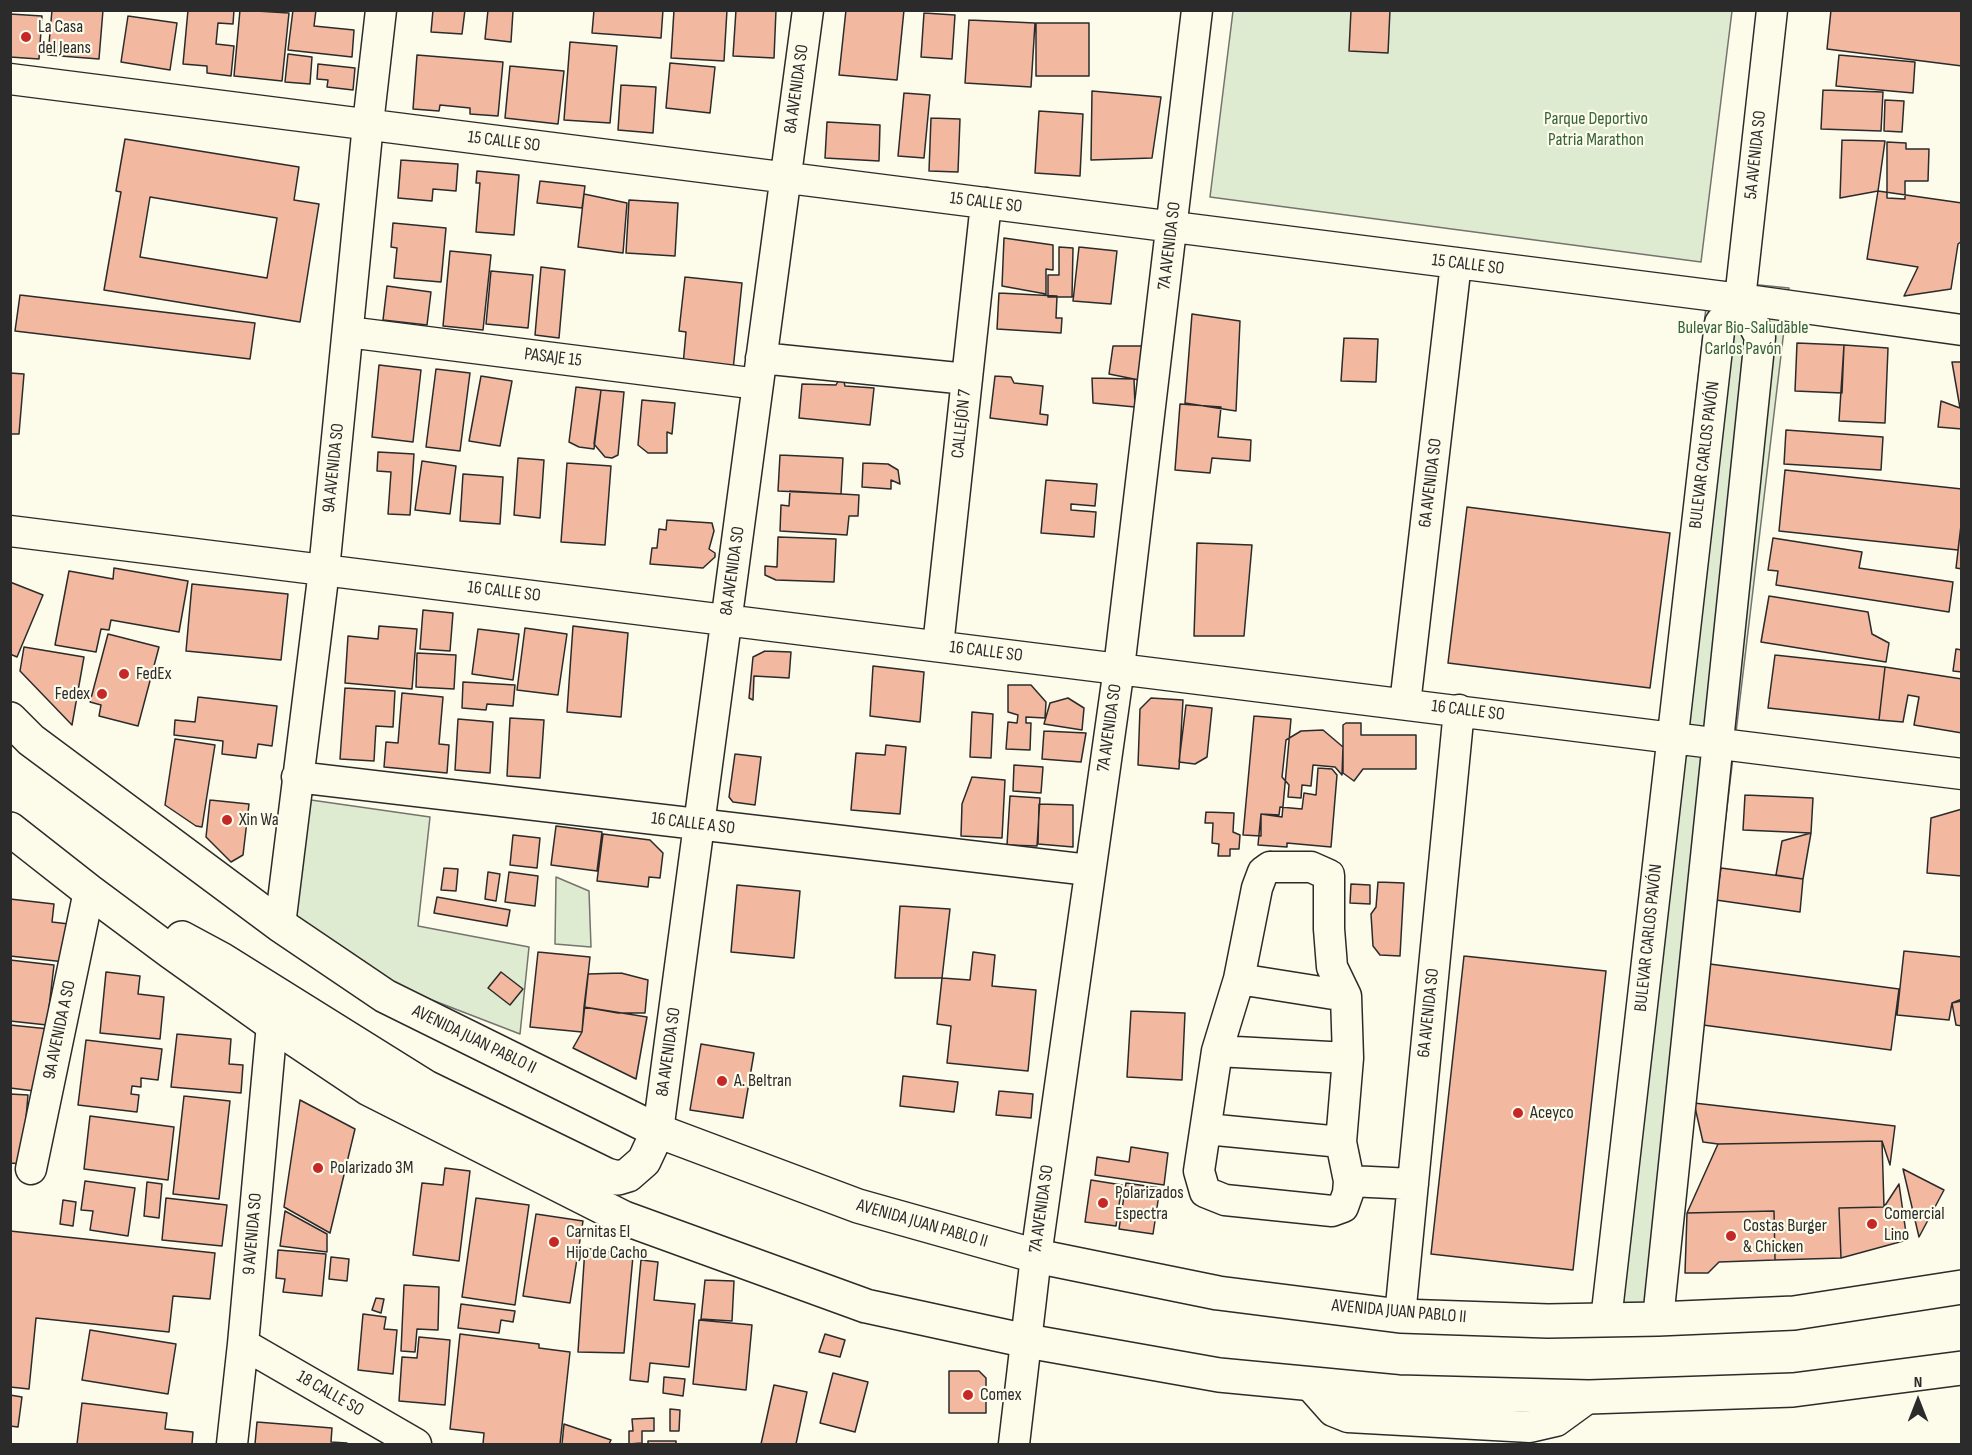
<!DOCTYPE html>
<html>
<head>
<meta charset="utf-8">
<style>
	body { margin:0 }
	#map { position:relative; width:1972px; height:1455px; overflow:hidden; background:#fdfbea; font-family:"Sofia Sans Condensed",sans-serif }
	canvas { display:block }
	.frame { position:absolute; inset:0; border:12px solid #2b2b2b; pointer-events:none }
	.north { position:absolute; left:1888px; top:1371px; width:60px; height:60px; -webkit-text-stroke:4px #fdfbea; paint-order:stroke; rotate:0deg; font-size:16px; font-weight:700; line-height:24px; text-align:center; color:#2b2b2b }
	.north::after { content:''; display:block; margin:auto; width:21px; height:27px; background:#2b2b2b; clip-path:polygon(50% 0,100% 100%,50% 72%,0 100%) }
</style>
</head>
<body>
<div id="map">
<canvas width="1972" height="1455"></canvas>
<div class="frame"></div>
<div class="north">N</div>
</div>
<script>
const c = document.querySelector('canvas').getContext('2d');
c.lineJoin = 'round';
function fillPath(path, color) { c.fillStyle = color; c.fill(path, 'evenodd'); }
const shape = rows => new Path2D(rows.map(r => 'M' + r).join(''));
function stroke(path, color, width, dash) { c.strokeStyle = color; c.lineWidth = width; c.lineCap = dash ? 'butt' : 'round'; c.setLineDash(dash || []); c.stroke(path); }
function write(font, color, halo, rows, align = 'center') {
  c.font = font + ' "Sofia Sans Condensed",sans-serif'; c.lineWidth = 4.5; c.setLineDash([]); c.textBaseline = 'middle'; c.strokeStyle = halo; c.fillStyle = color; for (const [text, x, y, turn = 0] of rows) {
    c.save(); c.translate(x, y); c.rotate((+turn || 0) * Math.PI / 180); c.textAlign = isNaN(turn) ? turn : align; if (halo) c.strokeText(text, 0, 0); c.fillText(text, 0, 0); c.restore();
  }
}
const green = shape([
	[1233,11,1732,11,1701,262,1210,197,1233,11],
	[1709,280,1789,288,1716,900,1671,1314,1593,1324,1709,280],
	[311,800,430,817,418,926,529,947,520,1034,406,990,291,917,311,800],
	[556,877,589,891,591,947,555,944,556,877]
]);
fillPath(green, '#deebd1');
stroke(green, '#74746e', 1.5);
const building = shape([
	[52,10,103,10,99,59,48,55,52,10],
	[188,10,234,10,233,24,218,23,216,44,234,46,231,76,207,73,207,66,183,64,188,10],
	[240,10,289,13,282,81,234,76,240,10],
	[293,10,316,10,314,26,354,30,352,57,288,50,293,10],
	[433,10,465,10,462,34,431,32,433,10],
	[488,10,513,11,511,42,485,39,488,10],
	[594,10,663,10,661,38,592,33,594,10],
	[674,10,727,10,724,61,671,58,674,10],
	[736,10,776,10,774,58,733,56,736,10],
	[846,10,904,10,897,80,839,75,846,10],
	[1351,10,1390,10,1388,53,1349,51,1351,10],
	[1831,10,1962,10,1962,66,1827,49,1831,10],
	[924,13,955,15,952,59,921,57,924,13],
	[10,14,42,16,39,59,10,57,10,14],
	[128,16,177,23,170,70,121,62,128,16],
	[969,20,1035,23,1031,87,965,83,969,20],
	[1036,23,1089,23,1089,76,1036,76,1036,23],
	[570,42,617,46,610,123,564,120,570,42],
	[288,54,312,57,310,84,285,82,288,54],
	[417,55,503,62,498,116,470,114,470,108,440,105,439,111,413,109,417,55],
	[1839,55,1915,62,1913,93,1836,86,1839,55],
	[670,63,715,67,710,113,666,108,670,63],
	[318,64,355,68,353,90,327,87,328,80,317,79,318,64],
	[510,66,564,71,558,124,505,118,510,66],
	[621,85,656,87,653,133,618,130,621,85],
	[1823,90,1883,92,1881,131,1821,129,1823,90],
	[1092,91,1161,97,1152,158,1091,160,1092,91],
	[904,93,930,95,924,158,898,156,904,93],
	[1885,100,1904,101,1902,132,1884,131,1885,100],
	[1039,111,1083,114,1080,176,1035,173,1039,111],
	[931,118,960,119,958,172,929,171,931,118],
	[827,122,880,125,879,161,825,158,827,122],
	[125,139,299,167,294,200,319,204,300,322,104,290,121,192,116,191,125,139],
	[150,197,277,218,267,278,140,257,150,197],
	[1842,140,1885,141,1878,191,1840,198,1842,140],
	[1887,142,1906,143,1906,149,1929,149,1928,181,1905,181,1905,199,1887,198,1887,142],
	[401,160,458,164,456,191,433,189,432,201,398,198,401,160],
	[477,171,519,175,514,235,476,232,480,183,476,183,477,171],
	[540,181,585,186,582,208,537,203,540,181],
	[1878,191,1962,203,1962,241,1958,244,1951,289,1904,296,1918,267,1867,259,1878,191],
	[584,194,627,203,623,253,578,247,584,194],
	[629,200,678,203,675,256,626,253,629,200],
	[393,223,446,228,441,282,394,278,397,248,391,247,393,223],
	[1004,238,1053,245,1053,270,1046,269,1046,294,1002,286,1004,238],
	[1059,247,1073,248,1072,297,1048,297,1048,275,1059,275,1059,247],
	[1079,247,1117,251,1111,304,1073,301,1079,247],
	[450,251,491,255,483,330,443,326,450,251],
	[541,267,565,270,559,338,535,335,541,267],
	[491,271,533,275,528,328,486,324,491,271],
	[685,277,742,283,733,370,683,365,686,332,679,331,685,277],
	[387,286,431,292,427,325,383,320,387,286],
	[999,293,1057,296,1056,318,1062,318,1061,333,997,329,999,293],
	[20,295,255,323,250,359,15,331,20,295],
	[1192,314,1240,321,1236,411,1185,403,1192,314],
	[1344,338,1378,339,1376,382,1341,381,1344,338],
	[1797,343,1844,345,1842,393,1795,391,1797,343],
	[1844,345,1888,348,1885,423,1839,421,1844,345],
	[1113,346,1143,346,1139,380,1109,374,1113,346],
	[1952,362,1962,362,1962,429,1938,427,1941,401,1960,408,1952,362],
	[379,365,421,370,413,442,372,437,379,365],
	[436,369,470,373,460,451,426,447,436,369],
	[10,373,24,374,19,434,10,434,10,373],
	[842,374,845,386,874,388,870,425,799,418,802,384,836,385,842,374],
	[481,376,512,381,500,446,469,441,481,376],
	[995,376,1011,377,1014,383,1043,386,1040,414,1048,415,1047,425,990,418,995,376],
	[1092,378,1134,379,1135,407,1093,403,1092,378],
	[576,387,601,390,594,449,579,447,569,442,576,387],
	[601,390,624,392,618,455,612,458,605,457,594,444,601,390],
	[642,400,675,403,672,434,667,432,667,453,648,453,638,445,642,400],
	[1180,404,1221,407,1218,437,1251,440,1250,461,1212,458,1210,473,1175,470,1180,404],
	[1786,430,1883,437,1881,470,1784,464,1786,430],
	[378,452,414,454,410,515,388,514,391,472,377,471,378,452],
	[780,455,843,458,841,494,778,491,780,455],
	[518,458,544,460,540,518,514,515,518,458],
	[422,461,456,466,450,514,415,510,422,461],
	[567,463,611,466,605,545,561,542,567,463],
	[863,463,888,464,898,470,900,484,891,480,891,489,862,487,863,463],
	[1785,470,1962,489,1962,517,1958,550,1779,531,1785,470],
	[463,474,503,477,500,524,460,521,463,474],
	[1046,480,1097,484,1095,506,1071,504,1071,510,1096,512,1094,537,1041,533,1046,480],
	[790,491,859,495,858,516,849,516,847,535,780,531,781,505,789,506,790,491],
	[1467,507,1670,533,1650,688,1448,663,1467,507],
	[1962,517,1962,569,1956,568,1962,517],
	[667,520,712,523,714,531,709,549,715,553,715,557,703,568,650,564,652,548,657,548,659,529,666,530,667,520],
	[778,537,836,539,834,582,776,580,765,575,765,566,777,567,778,537],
	[1773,538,1862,552,1859,568,1953,582,1949,612,1776,585,1778,571,1768,570,1773,538],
	[1197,543,1252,545,1244,636,1194,636,1197,543],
	[114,568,188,581,179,632,111,620,109,630,101,629,96,652,55,645,69,571,113,579,114,568],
	[10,582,43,595,17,657,10,654,10,582],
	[192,584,288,594,281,660,186,651,192,584],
	[1769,596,1868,612,1872,634,1889,643,1886,662,1761,642,1769,596],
	[423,610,453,613,450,651,420,649,423,610],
	[379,626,417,629,412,689,345,683,348,636,378,639,379,626],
	[573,626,628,633,621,717,567,712,573,626],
	[525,628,567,634,558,695,517,690,525,628],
	[478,629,519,634,513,680,472,674,478,629],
	[108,634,159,647,138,726,99,716,101,705,90,702,108,634],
	[24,647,84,657,72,725,20,671,24,647],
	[1956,649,1962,650,1962,672,1953,671,1956,649],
	[765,651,791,652,789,678,754,676,753,700,749,698,753,657,765,651],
	[417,653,456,655,454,689,416,687,417,653],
	[1775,655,1885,667,1879,720,1768,708,1775,655],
	[873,666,924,672,920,722,870,716,873,666],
	[1885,667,1962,679,1962,733,1914,725,1919,697,1908,695,1903,722,1879,720,1885,667],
	[463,682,515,685,513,706,487,704,486,710,462,708,463,682],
	[1008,685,1031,685,1046,702,1045,718,1026,717,1026,723,1031,723,1030,750,1006,749,1008,722,1017,723,1018,715,1008,712,1008,685],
	[345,688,395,691,393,727,376,726,374,761,340,759,345,688],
	[402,693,443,697,439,744,449,745,447,773,384,767,386,742,398,743,402,693],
	[198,697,277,706,272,746,258,744,256,758,222,754,223,741,174,735,175,720,195,722,198,697],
	[1068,698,1084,708,1082,730,1044,724,1050,703,1068,698],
	[1151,698,1183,700,1179,769,1138,765,1140,709,1151,698],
	[1186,705,1212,708,1207,757,1195,764,1179,762,1186,705],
	[972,712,993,714,991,758,970,757,972,712],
	[1254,716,1291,719,1282,817,1261,814,1261,836,1243,835,1254,716],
	[510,718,544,720,540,778,507,776,510,718],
	[458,719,493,722,490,773,455,770,458,719],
	[1346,723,1361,723,1361,735,1416,735,1416,769,1363,769,1354,781,1343,773,1343,725,1346,723],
	[1323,730,1343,747,1342,775,1335,767,1313,765,1311,786,1302,785,1301,798,1288,797,1289,785,1282,777,1286,740,1301,731,1323,730],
	[1044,731,1086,733,1081,762,1042,759,1044,731],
	[175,739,215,745,202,827,196,826,165,805,175,739],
	[886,745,906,747,900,814,851,810,856,753,885,755,886,745],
	[735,754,761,757,755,805,733,802,729,797,735,754],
	[1014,765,1043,767,1041,793,1013,791,1014,765],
	[1318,768,1332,769,1337,775,1331,847,1287,843,1287,847,1258,845,1261,814,1279,815,1280,807,1302,809,1304,793,1316,795,1318,768],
	[972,777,1005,780,1002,838,961,836,962,804,972,777],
	[1745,795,1813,798,1811,833,1743,830,1745,795],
	[1010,796,1040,798,1037,846,1007,845,1010,796],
	[210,800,249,804,243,855,231,862,206,837,210,800],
	[1039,804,1073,805,1073,847,1038,844,1039,804],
	[1962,809,1962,876,1927,873,1931,818,1962,809],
	[1206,812,1234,813,1233,832,1240,835,1239,849,1230,849,1230,856,1218,856,1219,844,1212,843,1213,823,1205,823,1206,812],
	[556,826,602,832,597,871,551,865,556,826],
	[1811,833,1803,879,1776,875,1782,841,1811,833],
	[603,834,650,840,663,853,660,878,649,877,648,887,597,881,603,834],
	[513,835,540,838,537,868,510,865,513,835],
	[444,868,458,869,456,891,441,890,444,868],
	[1721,868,1803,879,1800,912,1716,900,1721,868],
	[488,872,500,874,496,901,485,899,488,872],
	[509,872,538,876,535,906,505,902,509,872],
	[1378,882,1404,883,1400,956,1380,955,1373,946,1371,914,1376,907,1378,882],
	[1351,884,1370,885,1370,904,1350,903,1351,884],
	[737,885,800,891,794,958,731,952,737,885],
	[437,897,510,910,507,926,434,913,437,897],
	[10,899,54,904,52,922,69,924,65,962,10,956,10,899],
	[900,906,950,909,942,978,895,978,900,906],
	[1904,951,1962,957,1962,999,1952,1003,1949,1020,1897,1015,1904,951],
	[538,952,590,957,582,1032,530,1027,538,952],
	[973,952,995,955,992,986,1036,990,1028,1071,947,1063,951,1026,937,1024,942,978,970,980,973,952],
	[1464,956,1606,971,1573,1270,1431,1254,1464,956],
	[10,960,54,965,47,1025,10,1021,10,960],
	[1710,964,1899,989,1891,1050,1703,1025,1710,964],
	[106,972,140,976,138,994,164,997,160,1039,100,1033,106,972],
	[501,972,523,989,510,1005,488,988,501,972],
	[621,973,648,980,645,1013,618,1013,584,1007,588,974,621,973],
	[1962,1001,1962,1026,1956,1025,1952,1003,1962,1001],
	[584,1007,647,1017,636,1079,573,1048,582,1032,584,1007],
	[1131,1011,1185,1013,1182,1080,1127,1077,1131,1011],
	[10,1025,49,1029,43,1092,10,1088,10,1025],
	[177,1034,231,1039,229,1064,243,1065,241,1093,171,1087,177,1034],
	[86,1040,162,1049,158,1080,141,1078,141,1087,132,1086,131,1094,139,1095,137,1112,78,1105,86,1040],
	[701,1044,754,1053,743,1118,690,1110,701,1044],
	[903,1076,958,1082,954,1112,900,1106,903,1076],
	[999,1091,1033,1094,1031,1118,996,1115,999,1091],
	[10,1094,28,1095,22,1164,10,1163,10,1094],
	[184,1096,230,1101,219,1199,173,1194,184,1096],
	[300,1100,355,1129,330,1233,284,1207,300,1100],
	[1694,1103,1895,1126,1890,1165,1882,1141,1718,1144,1703,1142,1694,1103],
	[90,1116,174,1127,168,1180,84,1169,90,1116],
	[1882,1141,1884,1207,1839,1208,1841,1258,1775,1260,1774,1211,1687,1213,1718,1144,1882,1141],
	[1131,1147,1168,1153,1164,1185,1095,1175,1097,1157,1129,1162,1131,1147],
	[445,1168,470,1171,459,1261,413,1255,422,1183,443,1185,445,1168],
	[1903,1169,1944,1190,1919,1237,1903,1169],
	[1091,1180,1122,1185,1116,1226,1085,1222,1091,1180],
	[85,1181,135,1188,128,1236,90,1230,93,1211,81,1210,85,1181],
	[147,1182,162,1184,159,1218,144,1216,147,1182],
	[1126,1183,1160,1188,1153,1234,1119,1229,1126,1183],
	[1899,1184,1907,1240,1841,1258,1839,1208,1884,1207,1899,1184],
	[166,1198,227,1205,222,1246,162,1240,166,1198],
	[476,1198,529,1205,515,1305,462,1297,476,1198],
	[63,1200,76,1202,73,1226,60,1224,63,1200],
	[285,1211,327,1234,327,1252,280,1246,285,1211],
	[1774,1211,1775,1260,1719,1262,1708,1273,1685,1273,1687,1213,1774,1211],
	[536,1214,583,1221,570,1303,523,1296,536,1214],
	[10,1231,215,1253,210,1299,173,1296,169,1332,36,1318,29,1389,10,1387,10,1231],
	[585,1248,633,1256,624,1353,578,1352,585,1248],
	[278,1250,326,1254,322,1296,283,1292,285,1279,276,1278,278,1250],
	[331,1257,349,1259,347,1281,329,1279,331,1257],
	[641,1260,658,1262,654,1300,695,1304,689,1367,650,1363,648,1382,630,1380,641,1260],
	[705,1280,734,1281,732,1321,701,1319,705,1280],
	[404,1285,439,1287,438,1330,417,1329,415,1352,401,1351,404,1285],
	[376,1298,384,1299,381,1313,372,1310,376,1298],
	[461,1304,515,1311,513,1322,501,1320,499,1333,458,1328,461,1304],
	[363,1314,386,1317,384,1329,397,1330,393,1374,358,1370,363,1314],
	[699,1320,752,1325,746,1390,693,1384,699,1320],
	[90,1330,176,1344,168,1394,82,1380,90,1330],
	[460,1334,539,1344,539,1348,570,1352,560,1444,483,1444,484,1433,450,1429,460,1334],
	[825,1334,845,1340,840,1357,819,1352,825,1334],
	[419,1337,450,1340,445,1405,399,1401,402,1357,417,1358,419,1337],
	[949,1371,979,1371,986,1378,986,1413,949,1413,949,1371],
	[833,1373,868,1382,855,1432,820,1423,833,1373],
	[664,1377,685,1379,683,1396,663,1393,664,1377],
	[774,1385,807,1392,796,1444,761,1444,774,1385],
	[10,1395,22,1397,18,1427,10,1426,10,1395],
	[82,1403,167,1413,165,1429,193,1432,192,1444,77,1444,82,1403],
	[670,1409,680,1410,679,1431,670,1431,670,1409],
	[654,1418,654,1431,642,1431,642,1443,629,1444,629,1431,633,1431,632,1419,654,1418],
	[257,1422,332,1428,331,1442,347,1443,347,1444,255,1444,257,1422],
	[564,1424,611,1440,609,1444,562,1444,564,1424],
	[648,1441,676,1441,676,1444,648,1444,648,1441]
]);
fillPath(building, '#f2b8a0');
stroke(building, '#2b2b2b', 1.5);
const minor = shape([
	[10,79,1740,299,1962,330],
	[1740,299,1772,10],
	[348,332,758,384],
	[761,358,967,379],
	[10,531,1962,774],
	[938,646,986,203],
	[1405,704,1456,263],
	[297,777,1089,870],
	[1270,867,1311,867,1329,875,1329,929,1332,967,1346,996,1348,1058,1341,1142,1349,1181,1348,1193,1343,1207,1332,1211,1225,1200,1205,1192,1199,1171,1217,1051,1239,979,1257,888,1263,872,1270,867],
	[280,925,324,570,368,124,381,10],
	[1239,979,1346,996],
	[1217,1051,1348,1058],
	[1206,1129,1341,1142],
	[658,1131,808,10],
	[31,1169,89,891],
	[1349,1181,1413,1184],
	[1400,1316,1459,710],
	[1658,1319,1760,337,1740,299],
	[1606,1320,1720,323,1740,299],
	[243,1344,416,1444],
	[1309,1384,1333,1411,1348,1417,1530,1427,1556,1421,1589,1397],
	[232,1444,243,1344,272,1024],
	[1014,1444,1036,1256,1119,668,1197,10]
]);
const highway = shape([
	[10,719,31,740,280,925,385,996,658,1131,858,1206,1036,1256,1218,1293,1400,1316,1548,1321,1658,1319,1794,1313,1962,1287],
	[10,829,89,891,171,952,272,1024,369,1089,624,1218,866,1306,1027,1341,1219,1375,1398,1392,1589,1397,1793,1390,1962,1368],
	[182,938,221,959,426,1087,607,1175,618,1178,628,1175,644,1161,658,1131]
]);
stroke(minor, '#2b2b2b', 33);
stroke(highway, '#2b2b2b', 36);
stroke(minor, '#fdfbea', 30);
stroke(highway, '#fdfbea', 33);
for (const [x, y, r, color] of [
	[26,37,6,"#c62828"],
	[124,674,6,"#c62828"],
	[102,694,6,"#c62828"],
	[227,820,6,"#c62828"],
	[722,1081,6,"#c62828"],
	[1518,1113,6,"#c62828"],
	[318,1168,6,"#c62828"],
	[1103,1203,6,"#c62828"],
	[1872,1224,6,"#c62828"],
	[1731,1236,6,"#c62828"],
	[554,1242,6,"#c62828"],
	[968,1395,6,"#c62828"]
]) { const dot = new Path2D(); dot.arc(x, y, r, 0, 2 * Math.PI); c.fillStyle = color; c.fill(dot); stroke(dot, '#fdfbea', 2); }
write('18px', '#2b2b2b', '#fdfbea', [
	["La Casa",38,27],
	["del Jeans",38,48],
	["FedEx",136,674],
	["Fedex",90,694,"right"],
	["Xin Wa",239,820],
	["A. Beltran",734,1081],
	["Aceyco",1530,1113],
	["Polarizado 3M",330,1168],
	["Polarizados",1115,1193],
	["Espectra",1115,1214],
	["Comercial",1884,1214],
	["Lino",1884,1235],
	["Costas Burger",1743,1226],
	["& Chicken",1743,1247],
	["Carnitas El",566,1232],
	["Hijo de Cacho",566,1253],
	["Comex",980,1395]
], 'left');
write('18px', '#2b2b2b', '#fdfbea', [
	["8A AVENIDA SO",797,89,-82],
	["15 CALLE SO",504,142,7],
	["5A AVENIDA SO",1756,155,-84],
	["15 CALLE SO",986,203,7],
	["7A AVENIDA SO",1170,246,-83],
	["15 CALLE SO",1468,265,7],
	["PASAJE 15",553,358,7],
	["CALLEJÓN 7",962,424,-84],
	["BULEVAR CARLOS PAVÓN",1705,455,-83],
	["9A AVENIDA SO",334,468,-84],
	["6A AVENIDA SO",1431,483,-83],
	["8A AVENIDA SO",733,571,-82],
	["16 CALLE SO",504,592,7],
	["16 CALLE SO",986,652,7],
	["16 CALLE SO",1468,711,7],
	["7A AVENIDA SO",1110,728,-82],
	["16 CALLE A SO",693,824,7],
	["BULEVAR CARLOS PAVÓN",1649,938,-84],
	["6A AVENIDA SO",1429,1013,-84],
	["9A AVENIDA A SO",60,1030,-78],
	["AVENIDA JUAN PABLO II",474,1040,26],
	["8A AVENIDA SO",669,1052,-82],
	["7A AVENIDA SO",1042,1209,-82],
	["AVENIDA JUAN PABLO II",922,1224,16],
	["9 AVENIDA SO",253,1234,-85],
	["AVENIDA JUAN PABLO II",1399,1312,5],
	["18 CALLE SO",330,1394,30]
]);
write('18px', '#34623c', '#fdfbea', [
	["Parque Deportivo",1596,119],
	["Patria Marathon",1596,140],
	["Bulevar Bio-Saludable",1743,328],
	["Carlos Pavón",1743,349]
]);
</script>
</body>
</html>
